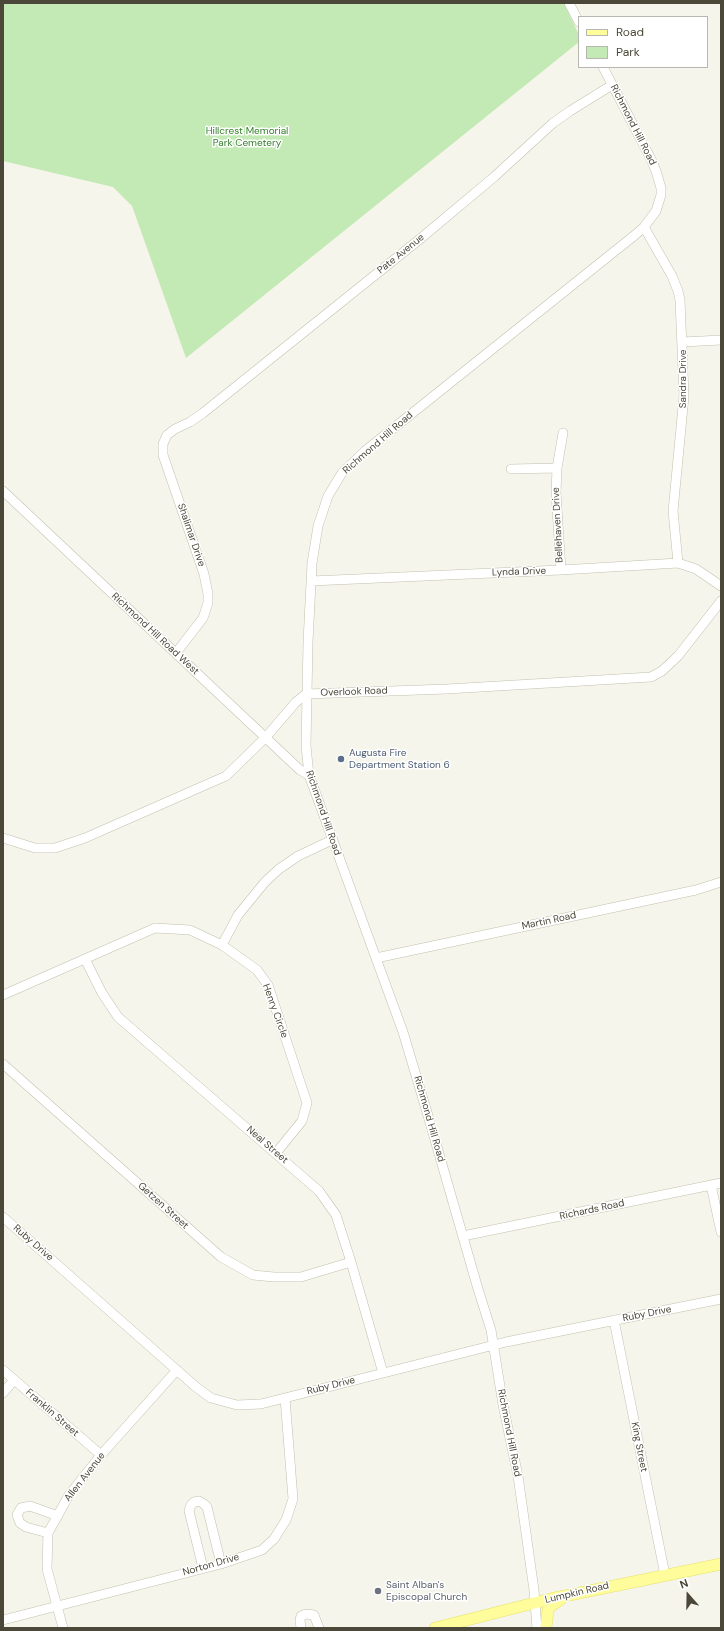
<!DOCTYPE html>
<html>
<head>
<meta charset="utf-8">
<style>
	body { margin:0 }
	#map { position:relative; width:724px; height:1631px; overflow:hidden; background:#f6f5eb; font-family:"DM Sans",sans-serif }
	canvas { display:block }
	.frame { position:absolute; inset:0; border:4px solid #4b4839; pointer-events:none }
	.legend { position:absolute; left:578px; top:16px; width:130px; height:52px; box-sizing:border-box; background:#fff; border:1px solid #b7b6b0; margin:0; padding:5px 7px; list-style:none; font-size:12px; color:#4b4839 }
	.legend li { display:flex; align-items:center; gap:8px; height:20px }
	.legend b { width:20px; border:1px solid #b7b6b0 }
	.north { position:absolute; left:668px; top:1575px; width:40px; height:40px; -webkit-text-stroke:3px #fff; paint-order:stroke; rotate:340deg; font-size:11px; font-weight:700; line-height:16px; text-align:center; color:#4b4839 }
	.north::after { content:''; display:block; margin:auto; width:14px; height:18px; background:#4b4839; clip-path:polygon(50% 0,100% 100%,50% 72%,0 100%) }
</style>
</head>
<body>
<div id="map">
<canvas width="724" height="1631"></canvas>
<div class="frame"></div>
<ul class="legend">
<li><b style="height:5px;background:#fffd9b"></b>Road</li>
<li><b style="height:11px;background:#c3eab4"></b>Park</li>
</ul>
<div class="north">N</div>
</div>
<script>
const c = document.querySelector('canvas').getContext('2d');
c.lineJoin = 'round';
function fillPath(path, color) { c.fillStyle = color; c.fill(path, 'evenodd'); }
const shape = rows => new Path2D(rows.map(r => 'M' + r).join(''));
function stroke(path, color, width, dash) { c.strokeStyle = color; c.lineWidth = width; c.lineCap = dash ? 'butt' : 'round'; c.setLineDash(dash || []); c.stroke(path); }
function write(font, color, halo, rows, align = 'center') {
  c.font = font + ' "DM Sans",sans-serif'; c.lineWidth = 3; c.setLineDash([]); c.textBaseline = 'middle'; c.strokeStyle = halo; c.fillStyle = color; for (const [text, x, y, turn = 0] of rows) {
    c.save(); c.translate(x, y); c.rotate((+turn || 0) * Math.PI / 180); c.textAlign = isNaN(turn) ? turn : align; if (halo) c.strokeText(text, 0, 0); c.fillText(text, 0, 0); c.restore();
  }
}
fillPath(shape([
	[3,3,564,3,579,35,579,42,186,358,132,206,113,187,3,161]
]), '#c3eab4');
const minor = shape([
	[569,3,579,22],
	[644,227,672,276,678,291,680,300,684,396,673,511,678,563],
	[683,342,721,340],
	[511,469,557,468],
	[3,491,300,770,309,775],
	[561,570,556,493,557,468,563,433],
	[311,581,561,570,678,563,696,569,721,586],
	[176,653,203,618,208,603,208,594,204,574,163,455,163,444,167,435,175,429,190,422,203,413,420,239,494,177,553,123,570,111,612,85],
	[3,838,35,848,55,848,85,838,226,776,266,737,296,702,306,694,447,689,651,677,662,671,678,656,721,601],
	[222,945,238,915,265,882,279,869,298,856,332,840],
	[376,958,696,890,721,882],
	[85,959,102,993,118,1017,319,1191,336,1215,351,1262,383,1373],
	[3,995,155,928,190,930,222,945,257,970,268,985,307,1103,302,1121,276,1153],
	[3,1064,221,1257,253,1275,274,1277,301,1277,351,1262],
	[711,1185,721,1232],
	[3,1217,196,1387,211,1398,237,1405,261,1404,506,1342,721,1299],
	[463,1236,721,1183],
	[614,1320,665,1575],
	[3,1370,101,1455],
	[3,1393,14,1380],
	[48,1533,26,1527,20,1523,17,1515,21,1508,30,1506,58,1516],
	[203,1568,189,1511,191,1505,194,1502,199,1501,204,1504,207,1507,221,1564],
	[3,1620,221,1564,262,1550,274,1539,286,1520,293,1499,285,1398],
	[63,1628,47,1569,48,1533,69,1495,101,1455,177,1370],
	[301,1628,300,1620,301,1616,306,1614,314,1615,319,1628],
	[537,1628,534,1590,518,1476,503,1405,491,1330,478,1289,429,1119,403,1032,309,775,306,746,308,642,312,563,318,526,328,496,342,473,365,451,635,235,644,227,656,211,661,195,661,188,656,171,651,159,603,67]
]);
const major = shape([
	[435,1628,550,1599,721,1564],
	[546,1628,548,1610,551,1606,561,1599]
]);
stroke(minor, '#c2c0ad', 10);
stroke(major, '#e6e269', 12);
stroke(minor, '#fff', 9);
stroke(major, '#fffd9b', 11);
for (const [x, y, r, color] of [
	[341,759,4,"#5c6f8a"],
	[378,1591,4,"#6b7280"]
]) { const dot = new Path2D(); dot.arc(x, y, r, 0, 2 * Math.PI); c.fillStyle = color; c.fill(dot); stroke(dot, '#fff', 1.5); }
write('10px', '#4b4839', '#fff', [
	["Richmond Hill Road",633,125,63],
	["Pate Avenue",401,254,-39],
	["Sandra Drive",683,379,-90],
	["Richmond Hill Road",378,443,-41],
	["Bellehaven Drive",558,525,-93],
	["Shalimar Drive",191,535,71],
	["Lynda Drive",519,572,-2],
	["Richmond Hill Road West",155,634,43],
	["Overlook Road",354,692,-2],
	["Richmond Hill Road",323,813,71],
	["Martin Road",549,921,-12],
	["Henry Circle",275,1011,70],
	["Richmond Hill Road",429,1119,74],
	["Neal Street",267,1145,41],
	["Getzen Street",163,1206,42],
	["Richards Road",592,1210,-12],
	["Ruby Drive",33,1243,41],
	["Ruby Drive",647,1314,-11],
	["Ruby Drive",331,1386,-14],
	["Franklin Street",52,1413,41],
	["Richmond Hill Road",509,1433,79],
	["King Street",639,1447,79],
	["Allen Avenue",85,1477,-52],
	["Norton Drive",211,1565,-16],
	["Lumpkin Road",577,1593,-13]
]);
write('10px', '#337e2a', '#fff', [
	["Hillcrest Memorial",247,131],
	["Park Cemetery",247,143]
]);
write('10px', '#4e5e75', '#fff', [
	["Augusta Fire",349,753],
	["Department Station 6",349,765]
], 'left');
write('10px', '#5b616d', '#fff', [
	["Saint Alban's",386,1585],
	["Episcopal Church",386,1597]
], 'left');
</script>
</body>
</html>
